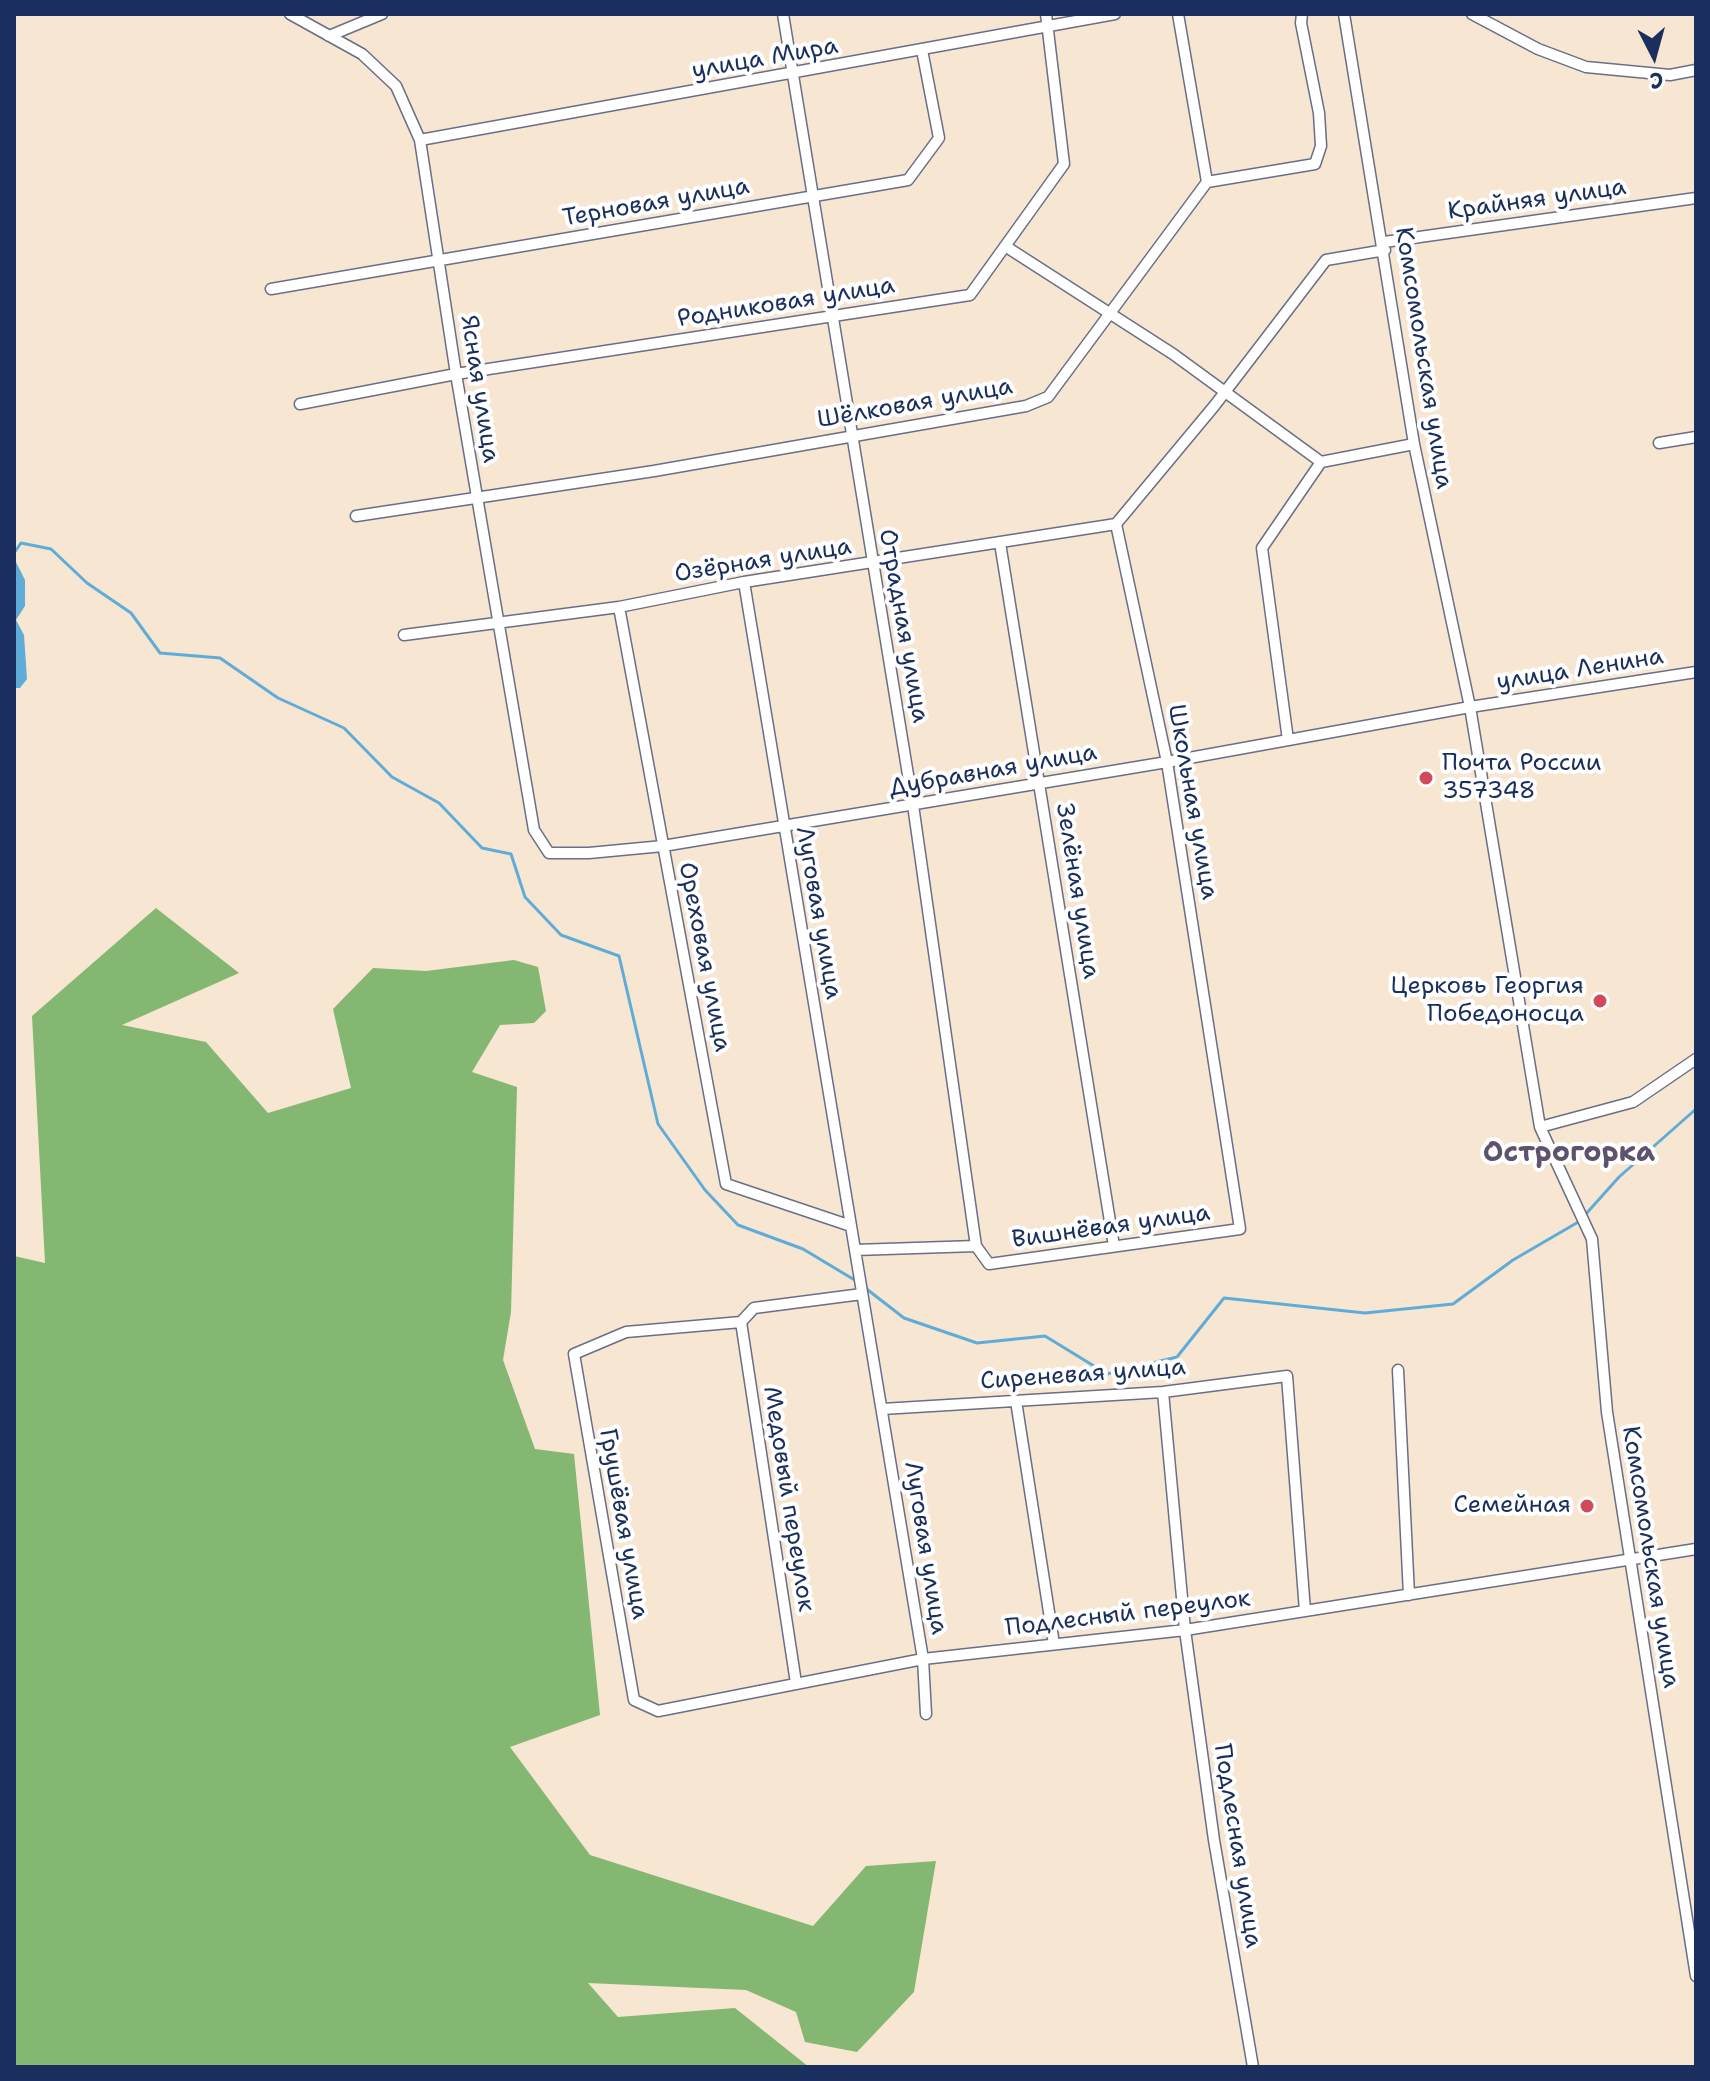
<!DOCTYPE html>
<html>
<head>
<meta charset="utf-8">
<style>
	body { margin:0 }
	#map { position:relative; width:1710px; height:2081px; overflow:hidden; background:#f7e6d1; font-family:"Shantell Sans",sans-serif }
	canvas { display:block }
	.frame { position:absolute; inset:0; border:16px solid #1b2f5e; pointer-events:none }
	.north { position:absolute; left:1614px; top:16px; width:80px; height:80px; -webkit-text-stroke:6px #fff; paint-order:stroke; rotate:174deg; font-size:22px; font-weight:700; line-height:32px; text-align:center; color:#1b2f5e }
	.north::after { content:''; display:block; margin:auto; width:28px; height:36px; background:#1b2f5e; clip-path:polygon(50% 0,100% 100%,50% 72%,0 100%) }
</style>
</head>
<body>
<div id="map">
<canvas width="1710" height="2081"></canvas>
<div class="frame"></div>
<div class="north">С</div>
</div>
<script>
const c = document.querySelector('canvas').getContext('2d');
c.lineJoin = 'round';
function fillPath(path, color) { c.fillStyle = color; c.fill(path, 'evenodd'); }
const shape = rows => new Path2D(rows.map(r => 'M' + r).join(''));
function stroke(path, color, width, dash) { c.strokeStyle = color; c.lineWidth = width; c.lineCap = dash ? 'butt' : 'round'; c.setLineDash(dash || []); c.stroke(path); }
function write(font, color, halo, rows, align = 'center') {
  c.font = font + ' "Shantell Sans",sans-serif'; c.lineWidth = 8; c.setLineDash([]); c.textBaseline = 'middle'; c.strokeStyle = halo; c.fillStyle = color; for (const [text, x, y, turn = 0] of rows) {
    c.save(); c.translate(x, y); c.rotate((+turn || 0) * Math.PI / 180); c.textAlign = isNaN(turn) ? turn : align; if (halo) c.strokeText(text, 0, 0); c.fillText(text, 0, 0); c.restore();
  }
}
fillPath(shape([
	[156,908,239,973,122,1025,206,1042,268,1113,351,1088,333,1009,373,968,426,971,514,960,538,967,546,1011,534,1023,500,1025,472,1072,517,1087,511,1312,503,1360,535,1449,574,1454,600,1715,510,1747,590,1855,813,1926,866,1866,936,1861,914,1992,857,2052,805,2042,796,2012,746,1990,588,1983,618,2017,735,2008,809,2067,14,2067,14,1256,45,1263,32,1016]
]), '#84b772');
fillPath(shape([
	[14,558,25,580,25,606,16,620,24,635,27,679,20,688,14,688]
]), '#60acd9');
stroke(shape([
	[14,553,21,543,51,549,87,583,131,613,160,653,220,658,278,698,344,728,392,777,439,803,482,848,511,854,525,897,561,935,619,956,658,1124,705,1190,738,1225,803,1249,858,1282],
	[1585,1215,1619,1177,1696,1109],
	[864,1287,904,1318,977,1343,1045,1336,1107,1374,1177,1357,1224,1298,1365,1313,1453,1304,1513,1260,1580,1221]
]), '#60acd9', 3);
const street = shape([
	[290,14,362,54,396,86,420,140,456,374,534,830,549,853,589,853,663,846,1167,762,1470,707,1696,672],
	[783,14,913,805,976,1246],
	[1344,14,1414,444,1470,707,1540,1127,1592,1239,1607,1412,1696,1976],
	[1472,14,1538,49,1586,67,1670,75,1696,70],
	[329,36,382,14],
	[420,140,1115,14],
	[1207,182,1315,164,1321,146,1319,113,1301,23,1302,14],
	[1384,242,1696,198],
	[1005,246,1173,354,1321,462],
	[271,289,908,180,939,138,922,50],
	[300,404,456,374,970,295,1064,164,1046,14],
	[1659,443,1696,437],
	[356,516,654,471,1026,406,1048,397,1207,182,1178,14],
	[1000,543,1114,1246],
	[744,582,923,1659,926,1714],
	[619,607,726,1184,851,1226],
	[404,635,619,607,744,582,1116,524,1215,405,1326,260,1385,250],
	[1288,740,1262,548,1321,462,1414,444],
	[1540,1127,1633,1102,1696,1059],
	[855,1250,976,1246,989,1264,1240,1229,1167,762,1116,524],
	[862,1294,754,1308,741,1322,626,1332,574,1354,634,1700,658,1711,923,1659,1185,1630,1696,1549],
	[741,1322,796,1683],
	[1398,1370,1409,1595],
	[1163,1392,1185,1630,1214,1840,1253,2067],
	[1016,1401,1054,1644],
	[882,1409,1163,1392,1287,1376,1305,1611]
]);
stroke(street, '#686f86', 13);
stroke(street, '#fff', 10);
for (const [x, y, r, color] of [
	[1426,778,8,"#d1495b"],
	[1600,1001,8,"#d1495b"],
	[1587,1506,8,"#d1495b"]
]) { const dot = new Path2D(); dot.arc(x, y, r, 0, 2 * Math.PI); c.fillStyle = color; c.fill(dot); stroke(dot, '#fff', 3); }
write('24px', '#1b2f5e', '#fff', [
	["улица Мира",765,59,-10],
	["Крайняя улица",1537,200,-8],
	["Терновая улица",656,203,-10],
	["Родниковая улица",786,303,-9],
	["Комсомольская улица",1423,358,81],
	["Ясная улица",479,389,81],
	["Шёлковая улица",915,404,-10],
	["Озёрная улица",763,561,-9],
	["Отрадная улица",903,626,80],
	["улица Ленина",1580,670,-9],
	["Дубравная улица",993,771,-10],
	["Школьная улица",1192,802,80],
	["Зелёная улица",1077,891,81],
	["Луговая улица",818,913,80],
	["Ореховая улица",704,957,79],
	["Вишнёвая улица",1111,1227,-8],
	["Сиреневая улица",1083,1375,-4],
	["Медовый переулок",788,1499,81],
	["Грушёвая улица",623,1524,80],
	["Луговая улица",925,1548,81],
	["Комсомольская улица",1650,1557,81],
	["Подлесный переулок",1128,1614,-7],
	["Подлесная улица",1237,1846,81]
]);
write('24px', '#1b2f5e', '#fff', [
	["Почта России",1442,764,"left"],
	["357348",1442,792,"left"],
	["Церковь Георгия",1584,987],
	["Победоносца",1584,1015],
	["Семейная",1571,1506]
], 'right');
write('bold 28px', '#5d536d', '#fff', [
	["Острогорка",1569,1154]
]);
</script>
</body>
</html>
